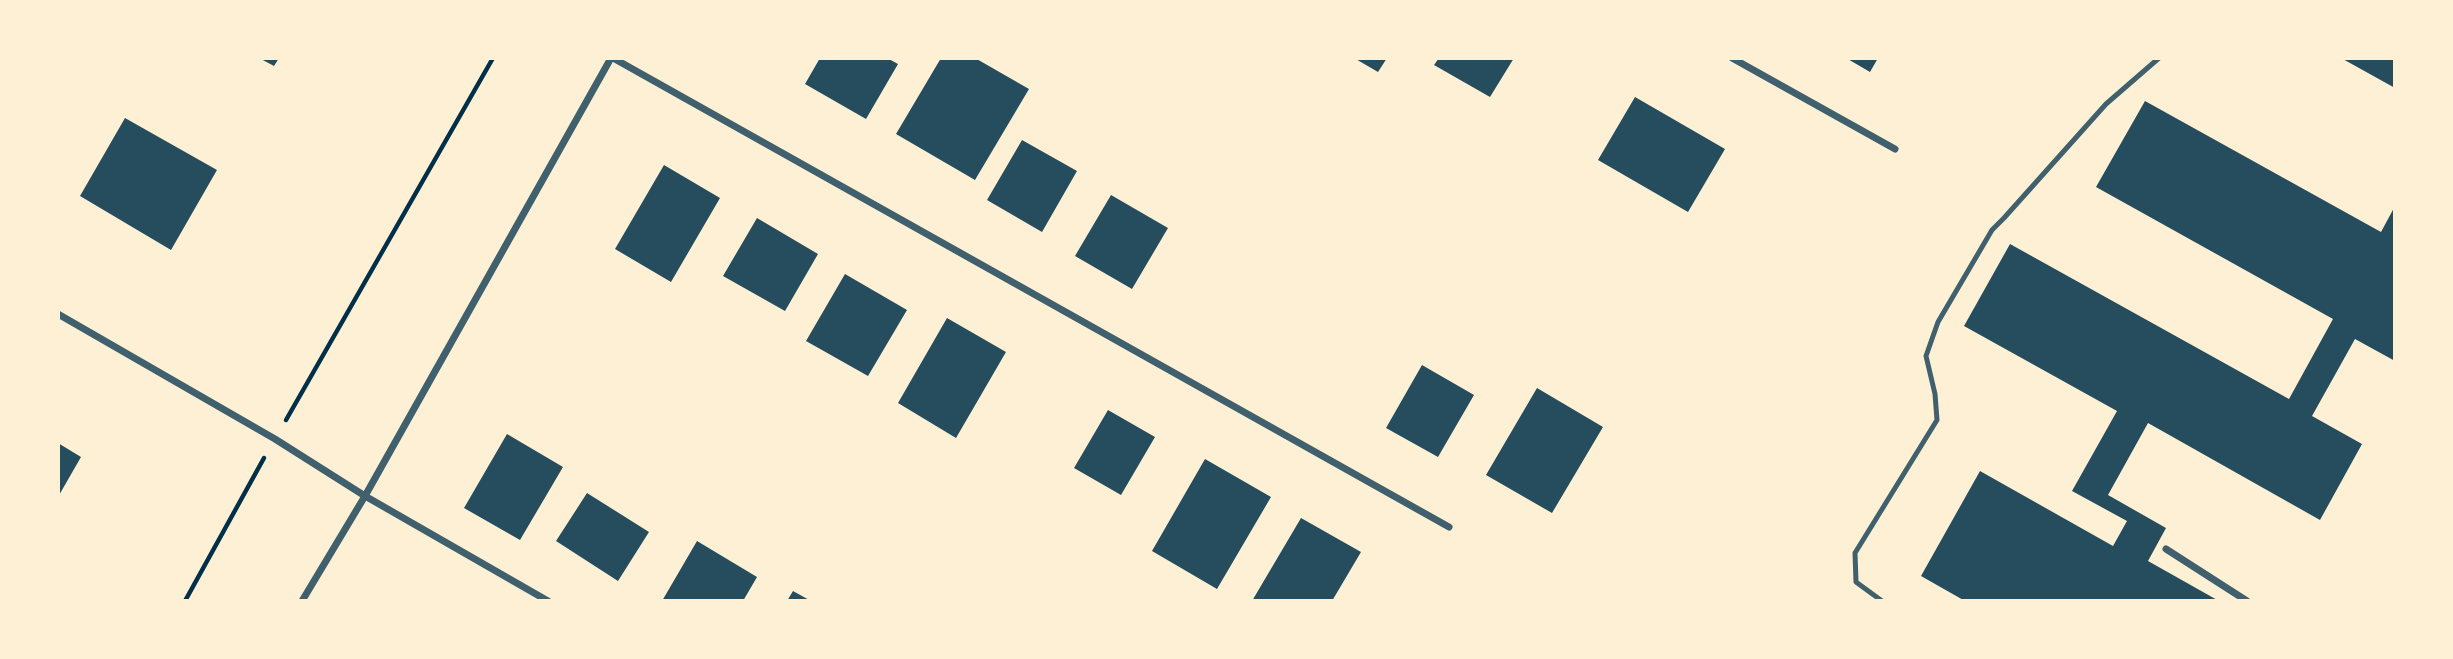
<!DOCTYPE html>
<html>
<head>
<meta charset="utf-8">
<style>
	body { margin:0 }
	#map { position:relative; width:2453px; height:659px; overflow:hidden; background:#fdf0d5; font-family:"Source Sans 3",sans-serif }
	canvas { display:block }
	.frame { position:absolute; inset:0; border:60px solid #fdf0d5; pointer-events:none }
</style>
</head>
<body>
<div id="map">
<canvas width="2453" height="659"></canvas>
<div class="frame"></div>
</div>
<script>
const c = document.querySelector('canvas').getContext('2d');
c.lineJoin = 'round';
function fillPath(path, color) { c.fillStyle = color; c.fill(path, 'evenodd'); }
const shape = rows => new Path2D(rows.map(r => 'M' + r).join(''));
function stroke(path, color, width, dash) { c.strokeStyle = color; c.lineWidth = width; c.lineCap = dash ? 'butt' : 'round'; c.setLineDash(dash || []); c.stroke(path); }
fillPath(shape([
	[259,58,279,58,274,66],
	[820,58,887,58,898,64,866,119,805,84],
	[941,58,975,58,1029,89,975,180,896,134],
	[1354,58,1387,58,1378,72],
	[1439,58,1514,58,1490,97,1434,65],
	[1846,58,1878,58,1870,72],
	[2341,58,2395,58,2395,88],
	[1635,97,1725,149,1688,212,1598,160],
	[2145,101,2381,232,2395,206,2395,361,2355,339,2312,416,2362,444,2320,520,2148,423,2108,495,2166,528,2148,561,2219,601,1965,601,1921,576,1980,471,2113,546,2127,521,2072,491,2117,411,1964,326,2010,244,2289,399,2333,319,2096,187],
	[125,118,217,170,171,250,80,196],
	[1022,140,1077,171,1042,232,987,200],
	[664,165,720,198,671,282,615,249],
	[1111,195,1168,228,1132,289,1075,256],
	[757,218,818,254,785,311,723,276],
	[845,274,907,310,868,376,806,341],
	[947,318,1006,352,956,438,898,403],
	[1422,365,1474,395,1438,457,1386,428],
	[1537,388,1603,427,1552,513,1486,475],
	[1108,410,1155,437,1121,495,1074,468],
	[507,434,563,467,520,540,464,508],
	[58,443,81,457,58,497],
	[1205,459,1271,497,1217,589,1152,551],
	[587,493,649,532,618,581,556,541],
	[1301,518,1361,552,1332,601,1252,601],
	[697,541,757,577,743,601,662,601],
	[793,591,811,601,787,601]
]), '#264d5e');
stroke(shape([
	[286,420,493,58],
	[185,601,264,458]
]), '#003049', 4.5);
stroke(shape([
	[1882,601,1856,582,1855,553,1937,420,1935,394,1926,356,1938,322,1992,230,2004,218,2106,104,2159,58]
]), '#3f606c', 5);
stroke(shape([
	[613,58,1449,527],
	[1732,58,1895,149],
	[58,314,275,439,365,496,548,601],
	[2166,549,2247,601],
	[302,601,365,496,611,58]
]), '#3f606c', 7);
</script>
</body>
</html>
